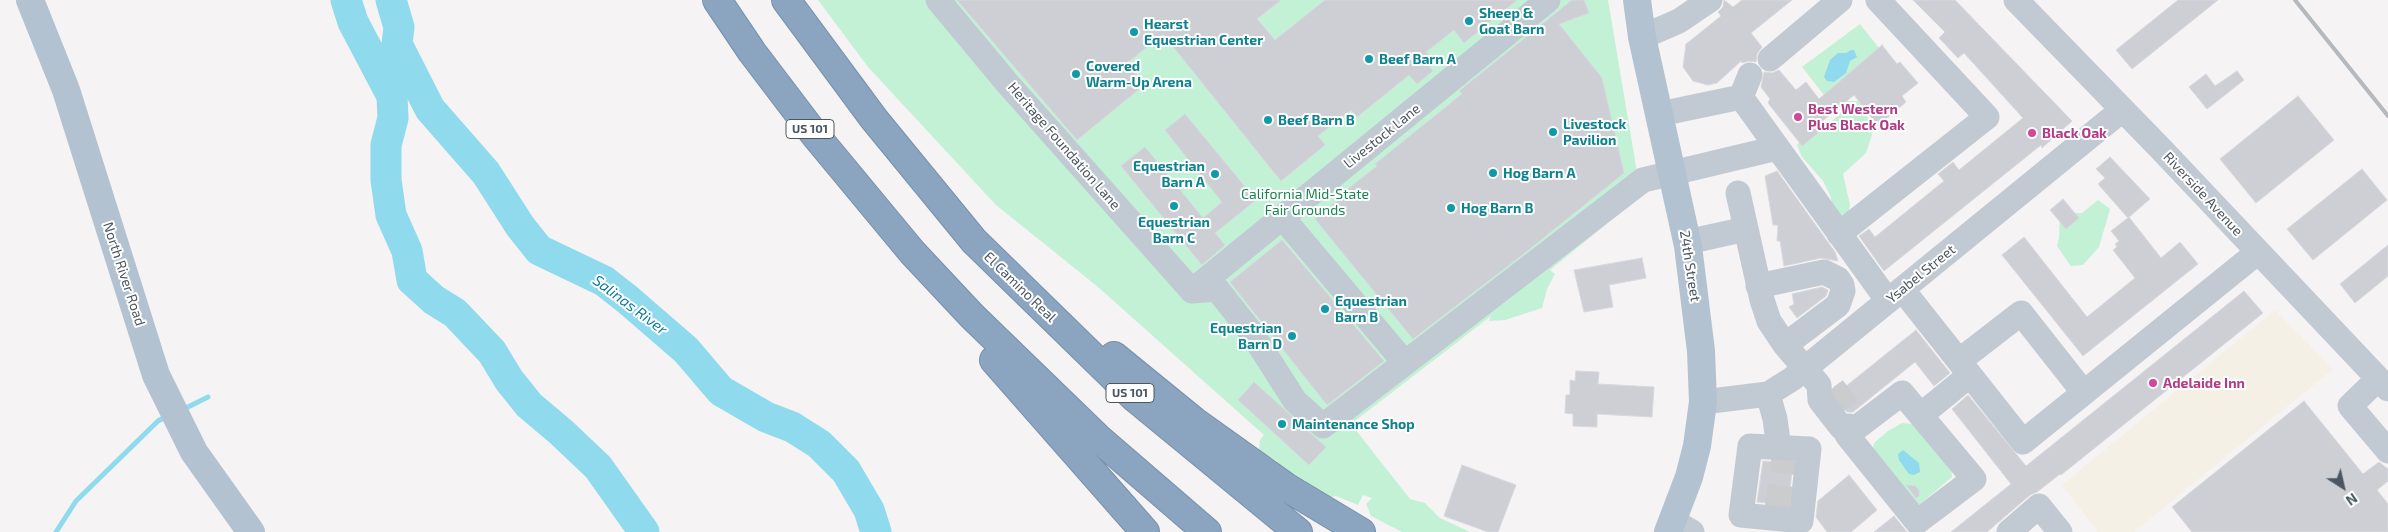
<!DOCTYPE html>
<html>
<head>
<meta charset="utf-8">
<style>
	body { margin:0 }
	#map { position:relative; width:2388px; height:532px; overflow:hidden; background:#f5f3f3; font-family:"Exo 2",sans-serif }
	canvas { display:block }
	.north { position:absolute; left:2318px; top:462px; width:50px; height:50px; -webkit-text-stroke:4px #fff; paint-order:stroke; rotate:145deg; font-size:14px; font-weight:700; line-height:20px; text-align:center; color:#4a5661 }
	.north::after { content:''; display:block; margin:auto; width:18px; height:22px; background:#4a5661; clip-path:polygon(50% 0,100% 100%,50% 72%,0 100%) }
</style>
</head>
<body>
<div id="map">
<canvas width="2388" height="532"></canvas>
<div class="north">N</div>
</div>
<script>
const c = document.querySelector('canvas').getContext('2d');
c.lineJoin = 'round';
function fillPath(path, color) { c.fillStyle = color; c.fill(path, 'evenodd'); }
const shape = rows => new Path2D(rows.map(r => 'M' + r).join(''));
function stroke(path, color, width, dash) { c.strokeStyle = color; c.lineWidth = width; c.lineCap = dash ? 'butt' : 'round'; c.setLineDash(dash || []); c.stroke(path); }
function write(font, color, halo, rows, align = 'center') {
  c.font = font + ' "Exo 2",sans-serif'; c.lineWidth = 4; c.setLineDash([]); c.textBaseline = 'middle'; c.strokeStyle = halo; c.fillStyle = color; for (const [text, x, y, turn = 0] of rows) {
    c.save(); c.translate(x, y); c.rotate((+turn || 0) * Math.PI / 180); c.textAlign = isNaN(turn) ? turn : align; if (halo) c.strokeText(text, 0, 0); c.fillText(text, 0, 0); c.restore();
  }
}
fillPath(shape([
	[818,0,1608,0,1641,196,1550,270,1555,274,1547,289,1542,308,1505,320,1489,321,1491,316,1351,424,1410,499,1425,503,1440,518,1470,532,1402,532,1371,516,1366,504,1372,498,1363,495,1358,505,1336,496,1325,498,1308,493,1305,480,1294,480,1283,472,1277,461,1259,451,1260,440,1264,435,1098,287,996,205,868,67],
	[1860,24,1879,48,1824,95,1802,67],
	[1847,101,1861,101,1868,118,1872,135,1866,153,1843,174,1850,205,1848,218,1836,219,1830,195,1823,181,1802,157,1797,145,1806,135,1826,126,1839,115],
	[2098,200,2110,209,2099,247,2083,265,2071,266,2057,246,2059,238,2060,213,2082,213],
	[1902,423,1913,424,1951,465,1952,477,1920,504,1911,504,1873,449,1874,443,1888,431]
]), '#c3f1d5');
fillPath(shape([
	[2275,310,2333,369,2134,532,2098,532,2062,485]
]), '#f5f0e5');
fillPath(shape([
	[1851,50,1854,50,1857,57,1850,61,1846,73,1834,82,1827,81,1824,77,1830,60,1838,53,1846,53],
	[1903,450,1919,463,1920,472,1914,475,1909,474,1899,460,1898,454]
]), '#90daee');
stroke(shape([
	[182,410,208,397],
	[56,532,76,501,158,421,167,416]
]), '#90daee', 5);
stroke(shape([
	[346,0,353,22,392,96,393,118,386,145,386,180,391,215,407,251,412,280,434,300,455,313,492,352,509,380,529,405,561,432,598,467,644,532],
	[391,0,399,27,397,44,430,109,486,173,520,226,539,250,604,281,627,299,686,350,721,391,766,417,792,427,819,444,846,471,869,510,876,532]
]), '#90daee', 31);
const building = shape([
	[957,0,1281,0,1257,19,1275,40,1325,0,1517,0,1464,43,1454,30,1426,52,1431,57,1425,62,1433,71,1417,84,1409,75,1357,117,1351,110,1318,136,1325,145,1281,181,1163,34,1127,63,1144,85,1077,140,957,0],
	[1572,0,1584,0,1589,13,1559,24,1602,78,1624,173,1526,252,1413,339,1315,219,1337,201,1335,199,1377,166,1375,164,1462,94,1459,91,1572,0],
	[1724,0,1733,7,1742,0,1792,0,1751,33,1762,47,1757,54,1756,62,1749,61,1742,63,1741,61,1717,83,1708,85,1693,81,1683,67,1686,44,1721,16,1718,12,1723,7,1724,0],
	[1913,0,1955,0,2072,121,2042,148,2041,145,1884,271,1859,236,1869,229,1875,237,1944,181,1938,174,1953,162,1959,170,2023,118,1964,53,1958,58,1939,38,1945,32,1913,0],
	[2178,0,2218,0,2132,69,2116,50,2178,0],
	[1882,45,1897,64,1900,62,1918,83,1902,96,1906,102,1878,126,1854,95,1815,127,1819,132,1802,146,1768,103,1770,99,1761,87,1764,72,1772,73,1779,70,1796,90,1806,82,1819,99,1882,45],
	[2237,71,2244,80,2207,109,2189,87,2206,74,2215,86,2237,71],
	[2298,96,2334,140,2256,203,2220,159,2298,96],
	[1185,114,1256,200,1215,233,1225,245,1202,265,1121,166,1145,147,1203,218,1222,202,1165,130,1185,114],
	[2110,157,2150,199,2128,218,2098,184,2105,178,2096,169,2110,157],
	[2362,169,2387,200,2313,260,2287,229,2362,169],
	[1777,171,1835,252,1838,261,1821,258,1784,266,1780,241,1777,241,1778,225,1773,225,1765,176,1777,171],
	[2063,199,2079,218,2066,229,2050,210,2063,199],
	[2129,217,2161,258,2180,242,2198,264,2083,356,2002,255,2024,237,2087,317,2135,278,2113,250,2117,247,2115,244,2119,241,2111,231,2129,217],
	[1282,240,1384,361,1327,405,1230,282,1282,240],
	[2388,245,2388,276,2355,303,2340,284,2388,245],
	[1642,258,1646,278,1609,285,1613,307,1584,312,1574,270,1642,258],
	[1822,287,1828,290,1826,296,1797,318,1789,307,1794,304,1792,294,1822,287],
	[2244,291,2263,313,2061,475,2060,474,2037,492,2030,495,1987,532,1951,532,2011,484,1952,409,1968,395,2026,466,2244,291],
	[1916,330,1950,373,1934,386,1915,362,1853,412,1847,412,1834,395,1834,387,1841,382,1845,387,1916,330],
	[1576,371,1599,372,1598,384,1654,387,1652,417,1597,414,1597,427,1573,426,1573,414,1565,413,1566,395,1570,395,1570,380,1575,381,1576,371],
	[1254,382,1326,447,1309,465,1238,400,1254,382],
	[2304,401,2363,474,2379,462,2388,469,2388,481,2377,490,2388,504,2388,532,2192,532,2172,507,2304,401],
	[1763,461,1793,463,1788,505,1757,502,1763,461],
	[1462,465,1516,485,1498,532,1488,532,1444,516,1462,465],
	[1849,475,1877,510,1851,532,1827,532,1816,517,1818,501,1849,475],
	[1906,485,1915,486,1919,490,1919,496,1916,498,1906,485],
	[1894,516,1907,532,1874,532,1894,516]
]);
fillPath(building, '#cdcfd5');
stroke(building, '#d7d9de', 1);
stroke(shape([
	[1833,388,1855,416],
	[1777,510,1784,459]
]), '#caccce', 25, [25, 12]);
const highway = shape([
	[717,0,752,52,815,135,912,252,972,316,1098,438,1207,532],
	[786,0,874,119,974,241,1135,398,1298,532],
	[1114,356,1195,422,1286,487,1361,532],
	[994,360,1145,532]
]);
stroke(highway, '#7690ad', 30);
stroke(shape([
	[938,0,1008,84,1192,291],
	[2016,0,2160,148,2388,389],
	[1642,37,1679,21,1710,0],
	[1770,59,1840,0],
	[1741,97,1750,75],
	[1660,114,1741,97,1888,301],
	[1738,193,1762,300,1769,321,1785,345,1819,385,1820,400,1841,427,1850,426],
	[1282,217,1405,363],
	[1839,234,1987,117,1878,0],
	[1687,242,1746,229],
	[1758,286,1824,272,1838,279,1842,285,1843,291,1838,305,1785,345],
	[1902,289,2023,442,2258,252],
	[1192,291,1217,289,1251,332,1295,401,1323,426,1643,180,1777,148],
	[1192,291,1548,0],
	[1959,361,2021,313,2084,393],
	[2378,379,2350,406,2388,451],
	[1902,393,1974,479,1917,522,1847,435,1902,393],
	[1768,394,1775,419,1779,448],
	[1703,402,1768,394,1792,379,2122,110],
	[1921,415,1970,375],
	[1750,446,1809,449,1801,521,1741,515,1750,446],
	[1673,521,1692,532],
	[2009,532,2039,506,2060,532]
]), '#c1cad2', 25);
stroke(shape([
	[30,0,66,90,156,375,194,452,251,532],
	[1637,0,1642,37,1688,246,1701,351,1703,402,1697,446,1689,477,1668,532]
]), '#b3c2d1', 28);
stroke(highway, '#8ba5c1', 28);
stroke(shape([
	[2295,0,2388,116]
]), '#b5b8bd', 4);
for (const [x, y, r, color] of [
	[1469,21,5,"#0f9aa8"],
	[1134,32,5,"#0f9aa8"],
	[1369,59,5,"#0f9aa8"],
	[1076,74,5,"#0f9aa8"],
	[1798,117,5,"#d1479c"],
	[1268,120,5,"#0f9aa8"],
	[1553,132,5,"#0f9aa8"],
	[2032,133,5,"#d1479c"],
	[1493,173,5,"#0f9aa8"],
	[1215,174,5,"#0f9aa8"],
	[1174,206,5,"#0f9aa8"],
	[1451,208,5,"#0f9aa8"],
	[1325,309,5,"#0f9aa8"],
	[1292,336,5,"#0f9aa8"],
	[2153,383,5,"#d1479c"],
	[1282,424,5,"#0f9aa8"]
]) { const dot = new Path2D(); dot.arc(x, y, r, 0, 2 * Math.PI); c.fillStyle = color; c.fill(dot); stroke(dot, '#fff', 2); }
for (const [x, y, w] of [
	[810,129,48],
	[1130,393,48]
]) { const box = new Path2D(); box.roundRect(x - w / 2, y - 9.5, w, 19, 4); c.fillStyle = '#fff'; c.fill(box); stroke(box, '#4a5661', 1); }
write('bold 12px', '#4a5661', null, [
	["US 101",810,129],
	["US 101",1130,393]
]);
write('bold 14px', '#0d838f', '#fff', [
	["Sheep &",1479,13],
	["Goat Barn",1479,29],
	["Hearst",1144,24],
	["Equestrian Center",1144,40],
	["Beef Barn A",1379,59],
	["Covered",1086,66],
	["Warm-Up Arena",1086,82],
	["Beef Barn B",1278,120],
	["Livestock",1563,124],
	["Pavilion",1563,140],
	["Equestrian",1205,166,"right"],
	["Barn A",1205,182,"right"],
	["Hog Barn A",1503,173],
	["Hog Barn B",1461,208],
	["Equestrian",1174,222,"center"],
	["Barn C",1174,238,"center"],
	["Equestrian",1335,301],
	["Barn B",1335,317],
	["Equestrian",1282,328,"right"],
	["Barn D",1282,344,"right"],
	["Maintenance Shop",1292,424]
], 'left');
write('bold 14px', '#b23c85', '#fff', [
	["Best Western",1808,109],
	["Plus Black Oak",1808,125],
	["Black Oak",2042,133],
	["Adelaide Inn",2163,383]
], 'left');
write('14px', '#4a5661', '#fff', [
	["Livestock Lane",1382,136,-39],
	["Heritage Foundation Lane",1064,146,49],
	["Riverside Avenue",2203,194,47],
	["24th Street",1690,266,81],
	["North River Road",124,274,72],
	["Ysabel Street",1921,274,-39],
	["El Camino Real",1020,287,44]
]);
write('14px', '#17864f', '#fff', [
	["California Mid-State",1305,194],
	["Fair Grounds",1305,210]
]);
write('italic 15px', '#0c7c9b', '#fff', [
	["Salinas River",630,305,37]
]);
</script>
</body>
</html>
